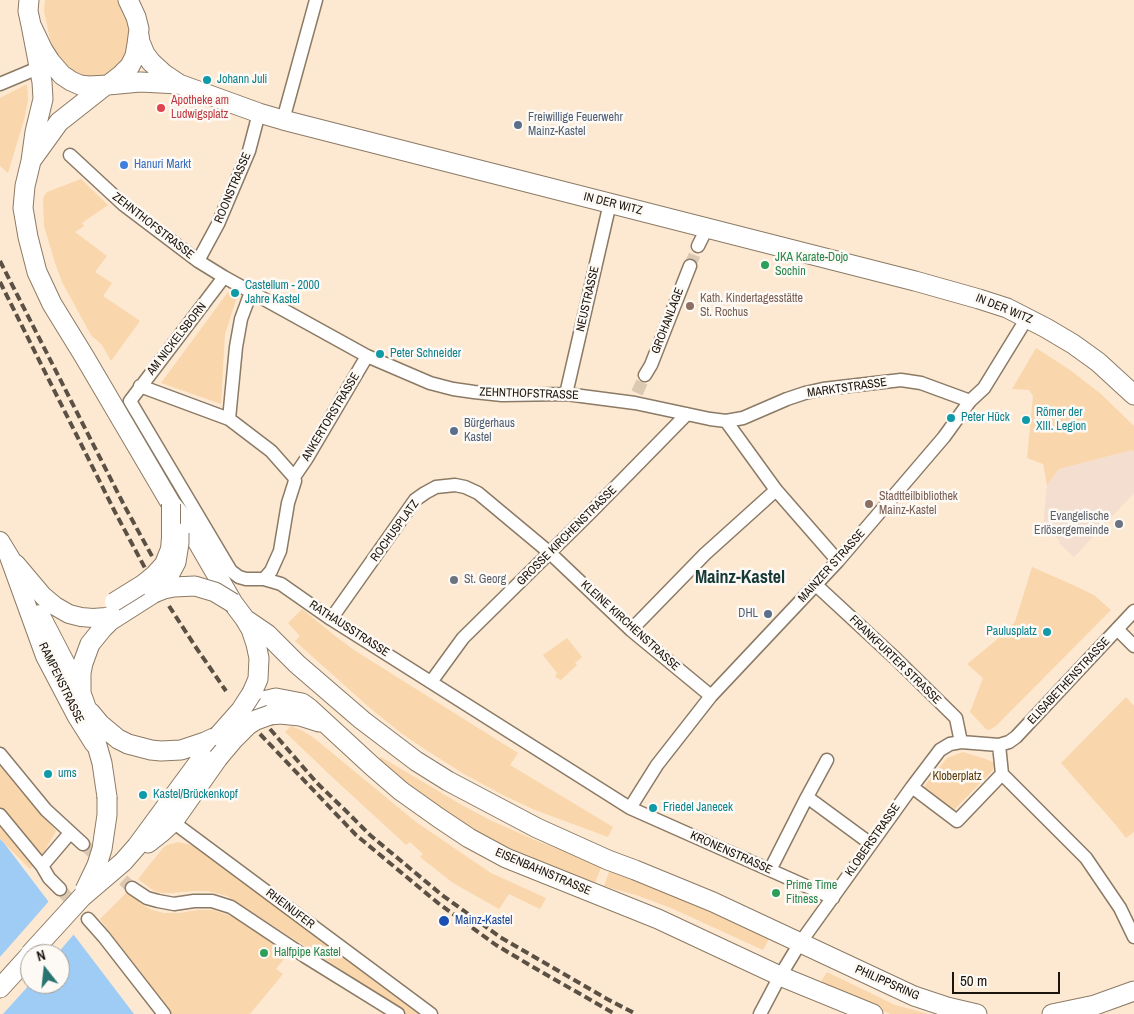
<!DOCTYPE html>
<html>
<head>
<meta charset="utf-8">
<style>
	body { margin:0 }
	#map { position:relative; width:1134px; height:1014px; overflow:hidden; background:#fde9d1; font-family:"Archivo Narrow",sans-serif }
	canvas { display:block }
	.north { position:absolute; left:20px; top:944px; width:50px; height:50px; box-sizing:border-box; background:#fdf9f4; border:1px solid #a39d97; border-radius:50%; rotate:344deg; font-size:14px; font-weight:700; line-height:20px; text-align:center; color:#1b140c }
	.north::after { content:''; display:block; margin:auto; width:18px; height:22px; background:#297370; clip-path:polygon(50% 0,100% 100%,50% 72%,0 100%) }
	.scale { position:absolute; left:952px; top:972px; width:108px; height:22px; box-sizing:border-box; border:2px solid #1b140c; border-top:0; padding-left:6px; font-size:15px; line-height:18px; white-space:nowrap; color:#1b140c; -webkit-text-stroke:4px #fdf9f4; paint-order:stroke }
</style>
</head>
<body>
<div id="map">
<canvas width="1134" height="1014"></canvas>
<div class="north">N</div>
<div class="scale">50 m</div>
</div>
<script>
const c = document.querySelector('canvas').getContext('2d');
c.lineJoin = 'round';
function fillPath(path, color) { c.fillStyle = color; c.fill(path, 'evenodd'); }
const shape = rows => new Path2D(rows.map(r => 'M' + r).join(''));
function stroke(path, color, width, dash) { c.strokeStyle = color; c.lineWidth = width; c.lineCap = dash ? 'butt' : 'round'; c.setLineDash(dash || []); c.stroke(path); }
function write(font, color, halo, rows, align = 'center') {
  c.font = font + ' "Archivo Narrow",sans-serif'; c.lineWidth = 5; c.setLineDash([]); c.textBaseline = 'middle'; c.strokeStyle = halo; c.fillStyle = color; for (const [text, x, y, turn = 0] of rows) {
    c.save(); c.translate(x, y); c.rotate((+turn || 0) * Math.PI / 180); c.textAlign = isNaN(turn) ? turn : align; if (halo) c.strokeText(text, 0, 0); c.fillText(text, 0, 0); c.restore();
  }
}
fillPath(shape([
	[1132,450,1134,452,1134,493,1074,557,1059,543,1060,541,1043,525,1047,485,1059,469]
]), '#f3ded0');
fillPath(shape([
	[45,0,121,0,132,29,128,56,110,76,84,77,70,69,60,58,54,50,50,39,44,11],
	[27,84,28,100,24,120,8,173,0,166,0,98],
	[81,179,108,205,82,223,84,226,75,232,107,256,95,272,112,283,103,296,140,321,111,361,102,345,91,335,62,282,55,263,44,226,43,200,44,196,47,192],
	[228,292,237,297,225,334,221,404,161,383],
	[1036,348,1070,370,1101,394,1134,426,1134,452,1132,450,1059,469,1047,485,1043,464,1027,458,1033,396,1029,390,1012,389],
	[1032,567,1073,585,1094,595,1111,610,996,726,989,730,986,729,970,712,983,678,967,664,994,642,1015,622],
	[302,609,334,635,354,650,518,753,510,765,613,827,608,837,535,810,503,795,464,774,426,750,401,733,370,708,295,641,300,636,288,623],
	[567,638,582,657,575,663,577,665,561,680,555,677,557,673,543,655],
	[1126,697,1134,706,1134,832,1126,838,1115,824,1061,763],
	[291,726,303,731,314,738,416,822,491,873,546,898,540,909,509,894,499,909,453,883,420,857,423,854,410,842,406,845,330,775,285,732],
	[963,752,986,759,994,763,993,770,953,811,922,789,947,758],
	[381,757,460,804,490,820,537,841,602,865,595,883,539,863,515,853,455,820,405,783,378,760],
	[0,763,56,831,43,854,30,869,0,839],
	[178,842,187,844,194,846,420,1014,406,1014,345,972,227,896,208,891,194,891,172,893,161,893,154,891,138,879,163,848,167,845],
	[610,869,674,896,770,937,763,950,671,908,639,896,604,886],
	[127,892,143,905,152,910,164,913,179,913,198,910,213,910,234,917,288,954,276,969,283,974,250,1014,172,1014,100,919],
	[827,972,895,1005,929,1014,891,1014,877,1009,822,984,822,980]
]), '#f9d6ac');
fillPath(shape([
	[0,839,4,843,134,1014,0,1014],
	[30,954,60,954,60,984,30,984]
]), '#9fccf5');
fillPath(shape([
	[50,900,75,933,57,954,30,954,30,984,3,1014,0,1014,0,957]
]), '#fde9d1');
stroke(shape([
	[690,266,698,246],
	[637,393,645,375],
	[83,844,132,888],
	[60,889,88,919]
]), '#dbc9b3', 12, [12, 6]);
const street = shape([
	[0,84,31,71,35,68,38,60],
	[283,120,316,0],
	[70,155,124,205,198,261,224,277,367,356,430,383,453,389,474,392,502,395,566,394,635,403,710,419,726,421,743,418,787,399,805,393,823,389,901,380,921,383,970,401],
	[698,246,707,228],
	[198,261,218,224,249,151,259,113],
	[224,277,130,401,225,561,231,571,239,577,246,579,264,579,281,584,331,619,630,808,833,898],
	[645,375,651,365,690,266],
	[140,386,229,419,271,451,294,477,295,481,288,503,280,551,271,571,264,579],
	[566,394,610,203],
	[229,419,236,347,241,319,251,292],
	[726,421,776,490,838,561],
	[294,477,307,458,367,356],
	[816,585,896,659,956,718,961,742],
	[331,619,415,500,425,493,436,487,455,485,465,487,478,493,550,553,631,630,711,696],
	[1117,629,1134,646],
	[631,630,705,554,776,490],
	[431,682,463,638,591,512,687,414],
	[999,745,1002,774,1086,858,1120,908,1134,937],
	[0,754,46,810,83,844],
	[912,787,957,821,1002,774],
	[807,797,827,760],
	[630,808,657,765,711,696,838,561,944,437,970,401,984,388,1027,318],
	[172,814,173,822,431,1014],
	[0,815,42,866,49,878,60,889],
	[42,866,70,833],
	[770,870,807,797,871,844],
	[132,888,147,898,158,901,174,904,194,901,212,901,231,907,306,957,398,1014],
	[88,919,104,937,164,1014],
	[760,1014,780,976,800,943,912,787,940,750,950,744,961,742,999,745,1009,742,1016,737,1134,611]
]);
const secondary = shape([
	[0,541,14,564],
	[8,554,45,656,77,717,94,744],
	[16,564,43,596,55,606,69,614,81,617,93,618,106,617,123,612],
	[40,614,81,693]
]);
const primary = shape([
	[29,0,28,11,31,25,43,50,50,61,62,75,71,81,80,85,89,86,108,85,121,75,130,66,135,56,137,44,139,29,136,17,128,0],
	[31,25,42,82,43,99,35,132,31,161,25,186,23,208,28,237,37,272,52,304,84,356,171,504,186,522,233,603,245,619,251,629,256,644,259,658,258,679,252,693],
	[139,35,140,42,145,54,151,62,164,74,179,84,259,113,283,120,915,281,979,299,1007,308,1046,328,1073,344,1098,362,1134,395],
	[108,85,140,82,179,84],
	[33,158,59,122,106,85],
	[245,619,267,634,297,664,362,720,416,761,448,781,537,828,608,860,635,870,713,902,914,996,947,1007,977,1014],
	[259,702,276,698,302,703,309,708,372,766,401,791,439,818,469,838,506,858,658,919,780,976,873,1014],
	[90,712,100,724,118,739,128,744,151,750,161,751,181,750,205,742,218,736],
	[270,715,280,714,300,716,319,722],
	[107,797,102,763,86,707,81,693,81,673,83,663,90,644,103,628,110,621,154,593],
	[148,843,162,832,173,822,218,758],
	[123,862,137,846,218,736],
	[0,988,30,955],
	[1052,1014,1095,1005,1134,991]
]);
stroke(street, '#8b7a65', 15);
stroke(secondary, '#8b7a65', 20);
stroke(primary, '#8b7a65', 21);
stroke(street, '#fff', 12);
stroke(secondary, '#fff', 18);
stroke(primary, '#fff', 19);
stroke(shape([
	[0,261,125,507,153,558],
	[0,282,115,512,145,568],
	[169,606,195,646,226,691],
	[270,729,317,783,345,810,370,835,442,895,500,937,607,999,636,1014],
	[260,734,356,835,438,903,496,945,533,967,615,1014]
]), '#5b5044', 4, [8, 4]);
const secondaryBridge = shape([
	[114,602,143,584,154,575,164,564,170,549,171,538,171,504]
]);
const primaryBridge = shape([
	[155,592,167,579,176,562,179,543,179,533],
	[154,593,164,589,174,587,195,586,215,592,233,603],
	[218,736,241,710,252,693],
	[218,758,234,739,248,725,256,720,270,715],
	[85,890,97,865,102,849,107,815,107,797],
	[30,954,82,897,123,862]
]);
stroke(secondaryBridge, '#8b7a65', 20, []);
stroke(primaryBridge, '#8b7a65', 21, []);
stroke(secondaryBridge, '#fff', 18);
stroke(primaryBridge, '#fff', 19);
for (const [x, y, r, color] of [
	[207,80,5,"#0f9aa8"],
	[161,108,5,"#e0444e"],
	[518,125,5,"#5c6f8a"],
	[124,165,5,"#3f7fe0"],
	[765,265,5,"#2e9e5b"],
	[235,293,5,"#0f9aa8"],
	[690,306,5,"#8d6e63"],
	[380,354,5,"#0f9aa8"],
	[951,418,5,"#0f9aa8"],
	[1026,420,5,"#0f9aa8"],
	[454,431,5,"#5c6f8a"],
	[869,504,5,"#8d6e63"],
	[1119,524,5,"#6b7280"],
	[454,580,5,"#6b7280"],
	[768,614,5,"#5c6f8a"],
	[1047,632,5,"#0f9aa8"],
	[48,774,5,"#0f9aa8"],
	[143,795,5,"#0f9aa8"],
	[653,808,5,"#0f9aa8"],
	[776,893,5,"#2e9e5b"],
	[444,921,6,"#1a4fb4"],
	[264,953,5,"#2e9e5b"]
]) { const dot = new Path2D(); dot.arc(x, y, r, 0, 2 * Math.PI); c.fillStyle = color; c.fill(dot); stroke(dot, '#fdf9f4', 2); }
write('12px', '#0d838f', '#fdf9f4', [
	["Johann Juli",217,80],
	["Castellum - 2000",245,286],
	["Jahre Kastel",245,300],
	["Peter Schneider",390,354],
	["Römer der",1036,413],
	["XIII. Legion",1036,427],
	["Peter Hück",961,418],
	["Paulusplatz",1037,632,"right"],
	["ums",58,774],
	["Kastel/Brückenkopf",153,795],
	["Friedel Janecek",663,808]
], 'left');
write('12px', '#be3a42', '#fdf9f4', [
	["Apotheke am",171,101],
	["Ludwigsplatz",171,115]
], 'left');
write('12px', '#4e5e75', '#fdf9f4', [
	["Freiwillige Feuerwehr",528,118],
	["Mainz-Kastel",528,132],
	["Bürgerhaus",464,424],
	["Kastel",464,438],
	["DHL",758,614,"right"]
], 'left');
write('12px', '#366cbe', '#fdf9f4', [
	["Hanuri Markt",134,165]
], 'left');
write('12px', '#1b140c', '#fdf9f4', [
	["ROONSTRASSE",233,188,-67],
	["IN DER WITZ",613,204,14],
	["ZEHNTHOFSTRASSE",153,226,38],
	["NEUSTRASSE",588,299,-77],
	["IN DER WITZ",1004,309,22],
	["GROHANLAGE",668,321,-69],
	["AM NICKELSBORN",177,339,-52],
	["MARKTSTRASSE",847,388,-8],
	["ZEHNTHOFSTRASSE",529,394,2],
	["ANKERTORSTRASSE",331,417,-59],
	["ROCHUSPLATZ",395,531,-54],
	["GROSSE KIRCHENSTRASSE",567,536,-45],
	["MAINZER STRASSE",832,566,-48],
	["KLEINE KIRCHENSTRASSE",630,626,42],
	["RATHAUSSTRASSE",349,629,33],
	["FRANKFURTER STRASSE",895,660,44],
	["ELISABETHENSTRASSE",1069,681,-47],
	["RAMPENSTRASSE",61,683,64],
	["KLOBERSTRASSE",873,840,-55],
	["KRONENSTRASSE",731,853,24],
	["EISENBAHNSTRASSE",543,872,23],
	["RHEINUFER",290,909,37],
	["PHILIPPSRING",887,983,24]
]);
write('12px', '#27864d', '#fdf9f4', [
	["JKA Karate-Dojo",775,258],
	["Sochin",775,272],
	["Prime Time",786,886],
	["Fitness",786,900],
	["Halfpipe Kastel",274,953]
], 'left');
write('12px', '#785e54', '#fdf9f4', [
	["Kath. Kindertagesstätte",700,299],
	["St. Rochus",700,313],
	["Stadtteilbibliothek",879,497],
	["Mainz-Kastel",879,511]
], 'left');
write('12px', '#5b616d', '#fdf9f4', [
	["Evangelische",1109,517],
	["Erlösergemeinde",1109,531],
	["St. Georg",464,580,"left"]
], 'right');
write('12px', '#593a09', '#fdf9f4', [
	["Kloberplatz",957,777]
]);
write('12px', '#164399', '#fdf9f4', [
	["Mainz-Kastel",455,921]
], 'left');
write('bold 18px', '#163938', '#fdf9f4', [
	["Mainz-Kastel",740,578]
]);
</script>
</body>
</html>
